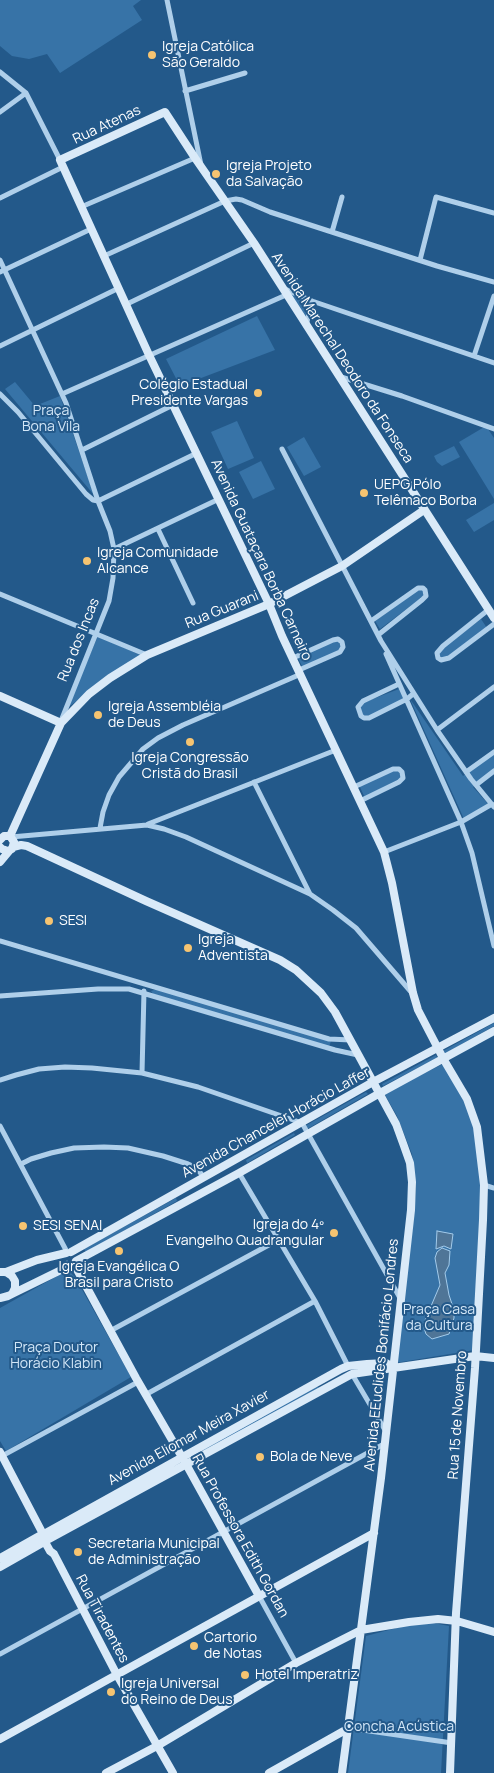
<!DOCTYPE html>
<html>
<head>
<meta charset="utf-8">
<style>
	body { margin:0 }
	canvas { display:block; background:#23598a }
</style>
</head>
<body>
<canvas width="494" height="1773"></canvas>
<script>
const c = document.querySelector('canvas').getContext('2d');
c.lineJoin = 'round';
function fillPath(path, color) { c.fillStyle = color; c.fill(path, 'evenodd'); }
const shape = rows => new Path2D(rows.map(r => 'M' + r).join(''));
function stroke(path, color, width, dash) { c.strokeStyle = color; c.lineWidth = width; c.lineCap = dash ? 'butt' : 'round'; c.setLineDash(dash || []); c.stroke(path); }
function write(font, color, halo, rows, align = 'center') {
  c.font = font + ' Manrope,sans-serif'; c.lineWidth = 4; c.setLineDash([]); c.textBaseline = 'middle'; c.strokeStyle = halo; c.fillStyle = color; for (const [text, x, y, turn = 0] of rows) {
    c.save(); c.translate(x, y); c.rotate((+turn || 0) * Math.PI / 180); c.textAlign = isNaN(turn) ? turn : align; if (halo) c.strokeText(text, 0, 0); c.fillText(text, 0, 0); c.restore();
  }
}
fillPath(shape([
	[0,0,141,0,133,6,142,20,60,73,47,54,29,59,12,56,0,46],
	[287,291,308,302,305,322],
	[257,316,275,350,180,386,166,359],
	[15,382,35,406,60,396,94,495,5,389],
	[237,421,254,458,228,469,211,432],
	[486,426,494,438,494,499,459,442],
	[304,437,321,467,304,476,287,447],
	[454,446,460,457,442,466,437,462,434,456],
	[261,461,275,489,253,499,239,472],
	[494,503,494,520,474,532,466,520],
	[418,590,424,590,423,596,421,598,380,629,375,621],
	[481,619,487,628,443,660,439,655,440,650],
	[98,636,140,655,67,708],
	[338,640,342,649,303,668,297,656],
	[399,689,405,700,368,717,361,714,360,705,362,703],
	[410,699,463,776,494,753,494,770,473,787,489,805,464,819],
	[392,770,398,770,402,778,365,798,359,785],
	[154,990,159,990,331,1041,329,1047,153,994,151,991],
	[494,1023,494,1026,444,1054,443,1051],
	[436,1055,437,1058,383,1086,382,1084],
	[443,1064,465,1100,475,1127,481,1175,481,1213,474,1350,395,1363,414,1216,416,1187,412,1154,397,1116,384,1093],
	[366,1092,368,1094,307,1129,305,1126],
	[294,1133,295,1135,247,1163,246,1160],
	[176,1198,177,1201,86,1252,84,1249],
	[68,1270,75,1277,131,1377,6,1451,0,1441,0,1308],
	[317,1386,319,1388,197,1455,196,1453],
	[423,1621,449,1626,441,1773,348,1773,366,1636]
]), '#3773a7');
const water = shape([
	[437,1231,453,1234,451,1249,444,1246,436,1249,437,1231],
	[442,1248,450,1251,449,1265,445,1273,449,1295,454,1310,454,1318,449,1334,432,1339,426,1334,423,1325,440,1285,435,1258,437,1252,442,1248]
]);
fillPath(water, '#4f7597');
stroke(water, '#a3cbeb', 1);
stroke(shape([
	[167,0,201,165],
	[0,72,26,93,60,160],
	[185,91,245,73],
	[0,112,26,93],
	[0,198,63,167],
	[81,207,195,158],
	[332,232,342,197],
	[104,256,225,201,236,199,242,200,270,212,437,266,494,282],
	[0,260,66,403,98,501,197,453],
	[420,260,436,197,494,213],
	[0,272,91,229],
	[285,289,312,301,494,363],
	[127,304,254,243],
	[306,326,312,301],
	[0,346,119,288],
	[474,356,494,296],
	[341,377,402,396,494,429],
	[0,394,18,412,86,494,93,500,98,501,110,531,114,549,113,578,109,601,61,721],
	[62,394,286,295],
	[282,449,381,641,437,730,471,779,494,807],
	[82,450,173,405],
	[158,529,193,603],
	[114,549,219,499],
	[0,594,147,655],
	[488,610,443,646,437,653,438,658,441,660,449,658,494,624],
	[371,621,418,588,423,588,425,590,426,596,422,600,378,635],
	[386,654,461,822,472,853,494,946],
	[293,658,333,640,338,639,342,642,343,647,340,652,299,670],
	[399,684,363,701,358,707,361,716,364,718,369,718,407,699,413,694],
	[437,730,494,687],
	[466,772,494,752],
	[254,782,310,894],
	[476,785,494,771],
	[354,787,393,769,399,769,402,772,403,778,399,782,360,801],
	[148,824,336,750],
	[100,828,103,812,109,795,119,777,143,749,158,738,183,725,301,674],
	[11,837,147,825,164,829,186,837,310,894,333,910,356,928,412,993],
	[384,852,461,822,492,804],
	[0,941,329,1039,351,1040],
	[0,996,98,989,129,989,335,1050,358,1055],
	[142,1073,144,991],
	[0,1080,16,1075,39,1069,65,1067,92,1068,142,1073,198,1087,302,1123,400,1298],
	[0,1126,67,1252],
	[21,1164,31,1159,51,1153,74,1148,104,1147,128,1148,163,1156,188,1164,197,1168,204,1178],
	[239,1173,315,1301,348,1366],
	[484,1185,494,1188],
	[110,1331,278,1240],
	[352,1374,385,1430],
	[145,1395,315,1301],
	[0,1457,138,1382],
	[259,1596,296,1663],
	[0,1654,384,1444],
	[349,1728,452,1743]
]), '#afcfea', 5);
stroke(shape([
	[0,696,61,723],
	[10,836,61,723,89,694,110,678,147,655,269,604,342,566,424,510],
	[0,840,4,836,10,836,14,842,12,849,8,851,2,849,0,847],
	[13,847,21,845,27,846,146,901,280,960,296,970,321,993,335,1012,396,1124,404,1146,410,1163,412,1182,411,1210,381,1478,342,1773],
	[0,862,10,850],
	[71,1252,373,1082,494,1018],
	[76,1261,239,1173,380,1093,494,1031],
	[74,1264,136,1378,186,1464,259,1596],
	[0,1272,6,1272,12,1276,15,1281,15,1288,12,1294,8,1296,0,1298],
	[6,1272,37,1260,66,1253],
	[12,1294,63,1269,67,1265],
	[0,1452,43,1534],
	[44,1534,341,1369,348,1366,367,1364,386,1363,393,1367],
	[49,1539,352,1374,475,1356,494,1358],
	[45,1542,50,1551,54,1554,117,1675,173,1773],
	[0,1558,41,1535],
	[0,1567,44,1542],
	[0,1739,374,1533],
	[106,1773,157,1746,296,1663,361,1630,409,1622,438,1619,457,1621,494,1632],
	[269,1773,349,1728],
	[450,1773,456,1613,475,1368,483,1220,484,1185,477,1127,467,1099,444,1060,418,1010,413,993,392,883,384,852,282,636,269,604,149,355,60,160,165,112,195,158,254,243,494,618]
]), '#daeaf8', 8);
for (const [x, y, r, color] of [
	[152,55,5,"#f6c471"],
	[216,174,5,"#f6c471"],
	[258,393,5,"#f6c471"],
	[364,493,5,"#f6c471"],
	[87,561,5,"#f6c471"],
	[98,715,5,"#f6c471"],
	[190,742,5,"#f6c471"],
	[49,921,5,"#f6c471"],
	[188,948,5,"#f6c471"],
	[23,1226,5,"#f6c471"],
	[334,1233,5,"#f6c471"],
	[119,1251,5,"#f6c471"],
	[260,1457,5,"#f6c471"],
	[78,1552,5,"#f6c471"],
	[194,1646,5,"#f6c471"],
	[245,1675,5,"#f6c471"],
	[111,1692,5,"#f6c471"]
]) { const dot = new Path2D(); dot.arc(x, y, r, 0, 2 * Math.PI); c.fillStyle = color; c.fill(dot); stroke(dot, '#23598a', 2); }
write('14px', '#fff', '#23598a', [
	["Igreja Católica",162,47],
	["São Geraldo",162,63],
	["Igreja Projeto",226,166],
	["da Salvação",226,182],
	["Colégio Estadual",248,385,"right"],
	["Presidente Vargas",248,401,"right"],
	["UEPG Pólo",374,485],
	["Telêmaco Borba",374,501],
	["Igreja Comunidade",97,553],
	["Alcance",97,569],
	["Igreja Assembléia",108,707],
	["de Deus",108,723],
	["Igreja Congressão",190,758,"center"],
	["Cristã do Brasil",190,774,"center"],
	["SESI",59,921],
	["Igreja",198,940],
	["Adventista",198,956],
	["Igreja do 4º",324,1225,"right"],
	["Evangelho Quadrangular",324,1241,"right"],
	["SESI SENAI",33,1226],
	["Igreja Evangélica O",119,1267,"center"],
	["Brasil para Cristo",119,1283,"center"],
	["Bola de Neve",270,1457],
	["Secretaria Municipal",88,1544],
	["de Administração",88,1560],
	["Cartorio",204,1638],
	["de Notas",204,1654],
	["Hotel Imperatriz",255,1675],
	["Igreja Universal",121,1684],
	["do Reino de Deus",121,1700]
], 'left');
write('14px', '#fff', '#23598a', [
	["Rua Atenas",107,125,-25],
	["Avenida Marechal Deodoro da Fonseca",342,358,57],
	["Avenida Guataçara Borba Carneiro",261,560,65],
	["Rua Guarani",222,610,-22],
	["Rua dos Incas",79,640,-68],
	["Avenida Chanceler Horácio Laffer",276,1123,-29],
	["Avenida EEuclides Bonifácio Londres",382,1355,-84],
	["Rua 15 de Novembro",458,1415,-86],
	["Avenida Eliomar Meira Xavier",189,1438,-29],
	["Rua Professora Edith Gordan",240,1536,61],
	["Rua Tiradentes",102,1619,62]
]);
write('14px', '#d3e7f8', '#23598a', [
	["Praça",51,411],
	["Bona Vila",51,427],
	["Praça Casa",439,1310],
	["da Cultura",439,1326],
	["Praça Doutor",56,1348],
	["Horácio Klabin",56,1364],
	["Concha Acústica",399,1727]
]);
</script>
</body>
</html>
